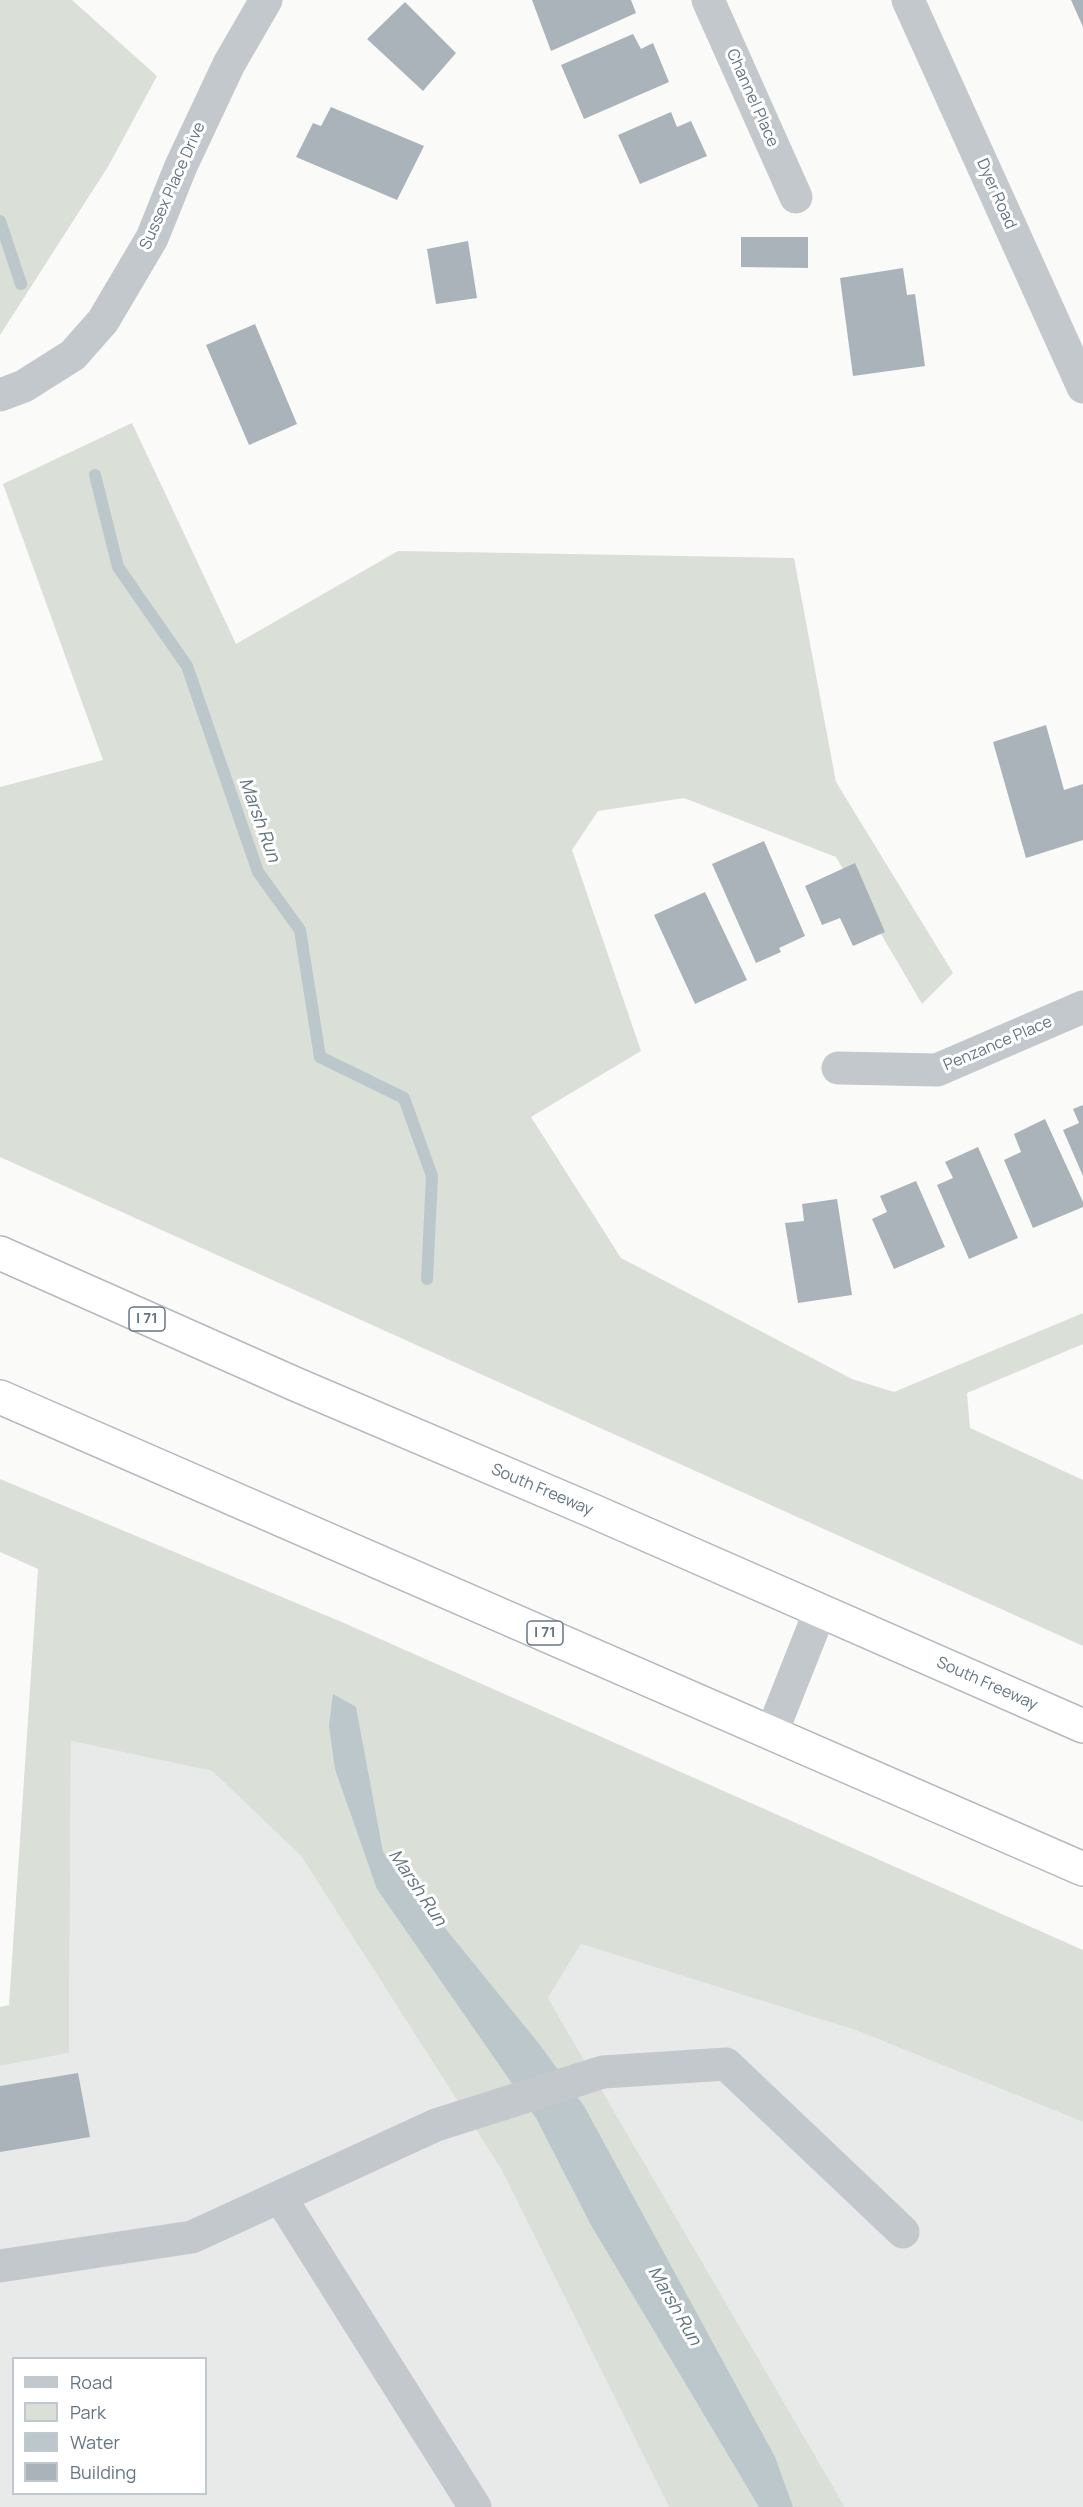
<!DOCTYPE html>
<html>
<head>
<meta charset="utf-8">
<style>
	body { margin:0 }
	#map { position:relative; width:1083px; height:2507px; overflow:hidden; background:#fafaf8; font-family:Manrope,sans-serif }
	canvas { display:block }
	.legend { position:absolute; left:12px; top:2357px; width:195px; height:138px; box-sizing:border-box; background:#fff; border:2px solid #c1c8cd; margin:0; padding:8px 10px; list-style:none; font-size:18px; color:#657683 }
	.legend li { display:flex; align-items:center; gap:12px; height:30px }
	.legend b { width:30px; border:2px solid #c1c8cd }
</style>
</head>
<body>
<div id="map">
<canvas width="1083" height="2507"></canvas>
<ul class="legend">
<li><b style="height:8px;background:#c3c8cc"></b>Road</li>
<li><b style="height:16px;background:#dadfd7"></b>Park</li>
<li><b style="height:16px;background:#bbc7cb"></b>Water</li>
<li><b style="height:16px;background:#aab3b9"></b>Building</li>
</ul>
</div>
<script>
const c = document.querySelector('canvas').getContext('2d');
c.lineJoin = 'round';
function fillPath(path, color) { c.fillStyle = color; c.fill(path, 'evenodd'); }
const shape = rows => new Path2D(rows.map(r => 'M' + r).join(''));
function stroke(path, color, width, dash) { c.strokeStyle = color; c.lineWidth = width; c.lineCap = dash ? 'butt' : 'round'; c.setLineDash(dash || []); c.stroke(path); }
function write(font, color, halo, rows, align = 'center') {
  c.font = font + ' Manrope,sans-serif'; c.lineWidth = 6; c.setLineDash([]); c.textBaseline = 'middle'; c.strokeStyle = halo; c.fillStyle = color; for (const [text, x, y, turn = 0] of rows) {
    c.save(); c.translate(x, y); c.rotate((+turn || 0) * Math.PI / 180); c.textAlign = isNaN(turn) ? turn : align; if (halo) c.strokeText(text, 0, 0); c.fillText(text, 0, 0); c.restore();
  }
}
fillPath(shape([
	[71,1741,212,1771,301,1856,501,2169,669,2507,0,2507,0,2066,69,2053],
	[14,2358,206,2358,206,2494,14,2494],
	[581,1944,858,2031,1083,2122,1083,2507,845,2507,548,1998]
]), '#e8e9e9');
fillPath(shape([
	[0,0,72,0,157,76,109,165,0,335],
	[132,423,236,644,398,551,794,558,836,782,953,973,922,1004,836,857,684,798,598,811,572,850,641,1051,531,1117,621,1258,852,1379,894,1392,1083,1313,1083,1344,967,1393,970,1428,1083,1480,1083,1646,0,1157,0,787,103,760,3,484],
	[0,1479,344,1623,1083,1950,1083,2122,858,2031,581,1944,548,1998,845,2507,669,2507,501,2169,301,1856,212,1771,71,1741,69,2053,0,2066,0,2007,9,2005,38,1569,0,1552]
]), '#dadfd7');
fillPath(shape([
	[333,1694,356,1707,383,1852,540,2045,584,2106,775,2457,793,2507,759,2507,591,2225,536,2118,377,1889,335,1769,329,1726]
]), '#bbc7cb');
stroke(shape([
	[0,221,21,284],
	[95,475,118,567,187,666,258,872,300,930,320,1057,404,1098,432,1176,427,1279]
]), '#bbc7cb', 12);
fillPath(shape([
	[532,0,631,0,636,13,551,51],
	[1071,0,1083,0,1083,27],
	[405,2,456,53,423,91,367,39],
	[633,34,641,49,653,43,669,82,584,119,561,65],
	[331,107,424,146,397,200,296,157,313,123,321,126],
	[671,112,677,127,691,121,707,156,640,184,618,135],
	[741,237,808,237,808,268,741,267],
	[468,241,477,298,436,304,427,249],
	[903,268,907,295,915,294,925,366,853,376,840,278],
	[255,324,297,424,249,445,206,345],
	[1046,725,1064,790,1083,784,1083,840,1026,858,993,742],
	[764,841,805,936,779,948,781,952,756,963,712,864],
	[855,863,885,932,853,946,840,918,822,925,805,886],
	[705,892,747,980,695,1004,654,915],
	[1083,1105,1083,1176,1063,1130,1079,1123,1073,1109],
	[1045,1119,1083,1202,1083,1207,1033,1228,1004,1160,1021,1152,1014,1134],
	[978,1147,1018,1238,969,1259,937,1185,953,1178,945,1162],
	[916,1181,945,1247,894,1269,872,1219,887,1212,880,1196],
	[837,1199,852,1295,798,1303,785,1223,804,1221,802,1204],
	[78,2073,90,2137,0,2152,0,2086]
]), '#aab3b9');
const highway = shape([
	[0,1253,295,1384,593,1511,1083,1726],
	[0,1397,1083,1869]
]);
stroke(highway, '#b4b9bd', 36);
stroke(shape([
	[708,0,796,197],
	[908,0,1083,387],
	[0,395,24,386,73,355,103,321,152,238,181,166,229,64,266,0],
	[838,1068,937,1070,1083,1007],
	[772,1732,820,1611],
	[280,2197,475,2507],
	[0,2266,192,2237,436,2125,603,2072,726,2064,903,2232]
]), '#c3c8cc', 33);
stroke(highway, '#fff', 33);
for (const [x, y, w] of [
	[147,1319,36],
	[545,1633,36]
]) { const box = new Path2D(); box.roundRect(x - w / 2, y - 12, w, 24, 4.5); c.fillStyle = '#fff'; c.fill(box); stroke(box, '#657683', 1.5); }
write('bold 15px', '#657683', null, [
	["I 71",147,1319],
	["I 71",545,1633]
]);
write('16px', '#657683', '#fff', [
	["Channel Place",752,98,66],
	["Sussex Place Drive",173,186,-66],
	["Dyer Road",996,194,66],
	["Penzance Place",998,1044,-23],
	["South Freeway",542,1490,23],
	["South Freeway",987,1684,24]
]);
write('italic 18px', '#60757c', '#fff', [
	["Marsh Run",259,820,70],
	["Marsh Run",417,1888,56],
	["Marsh Run",674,2306,60]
]);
</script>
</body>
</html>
